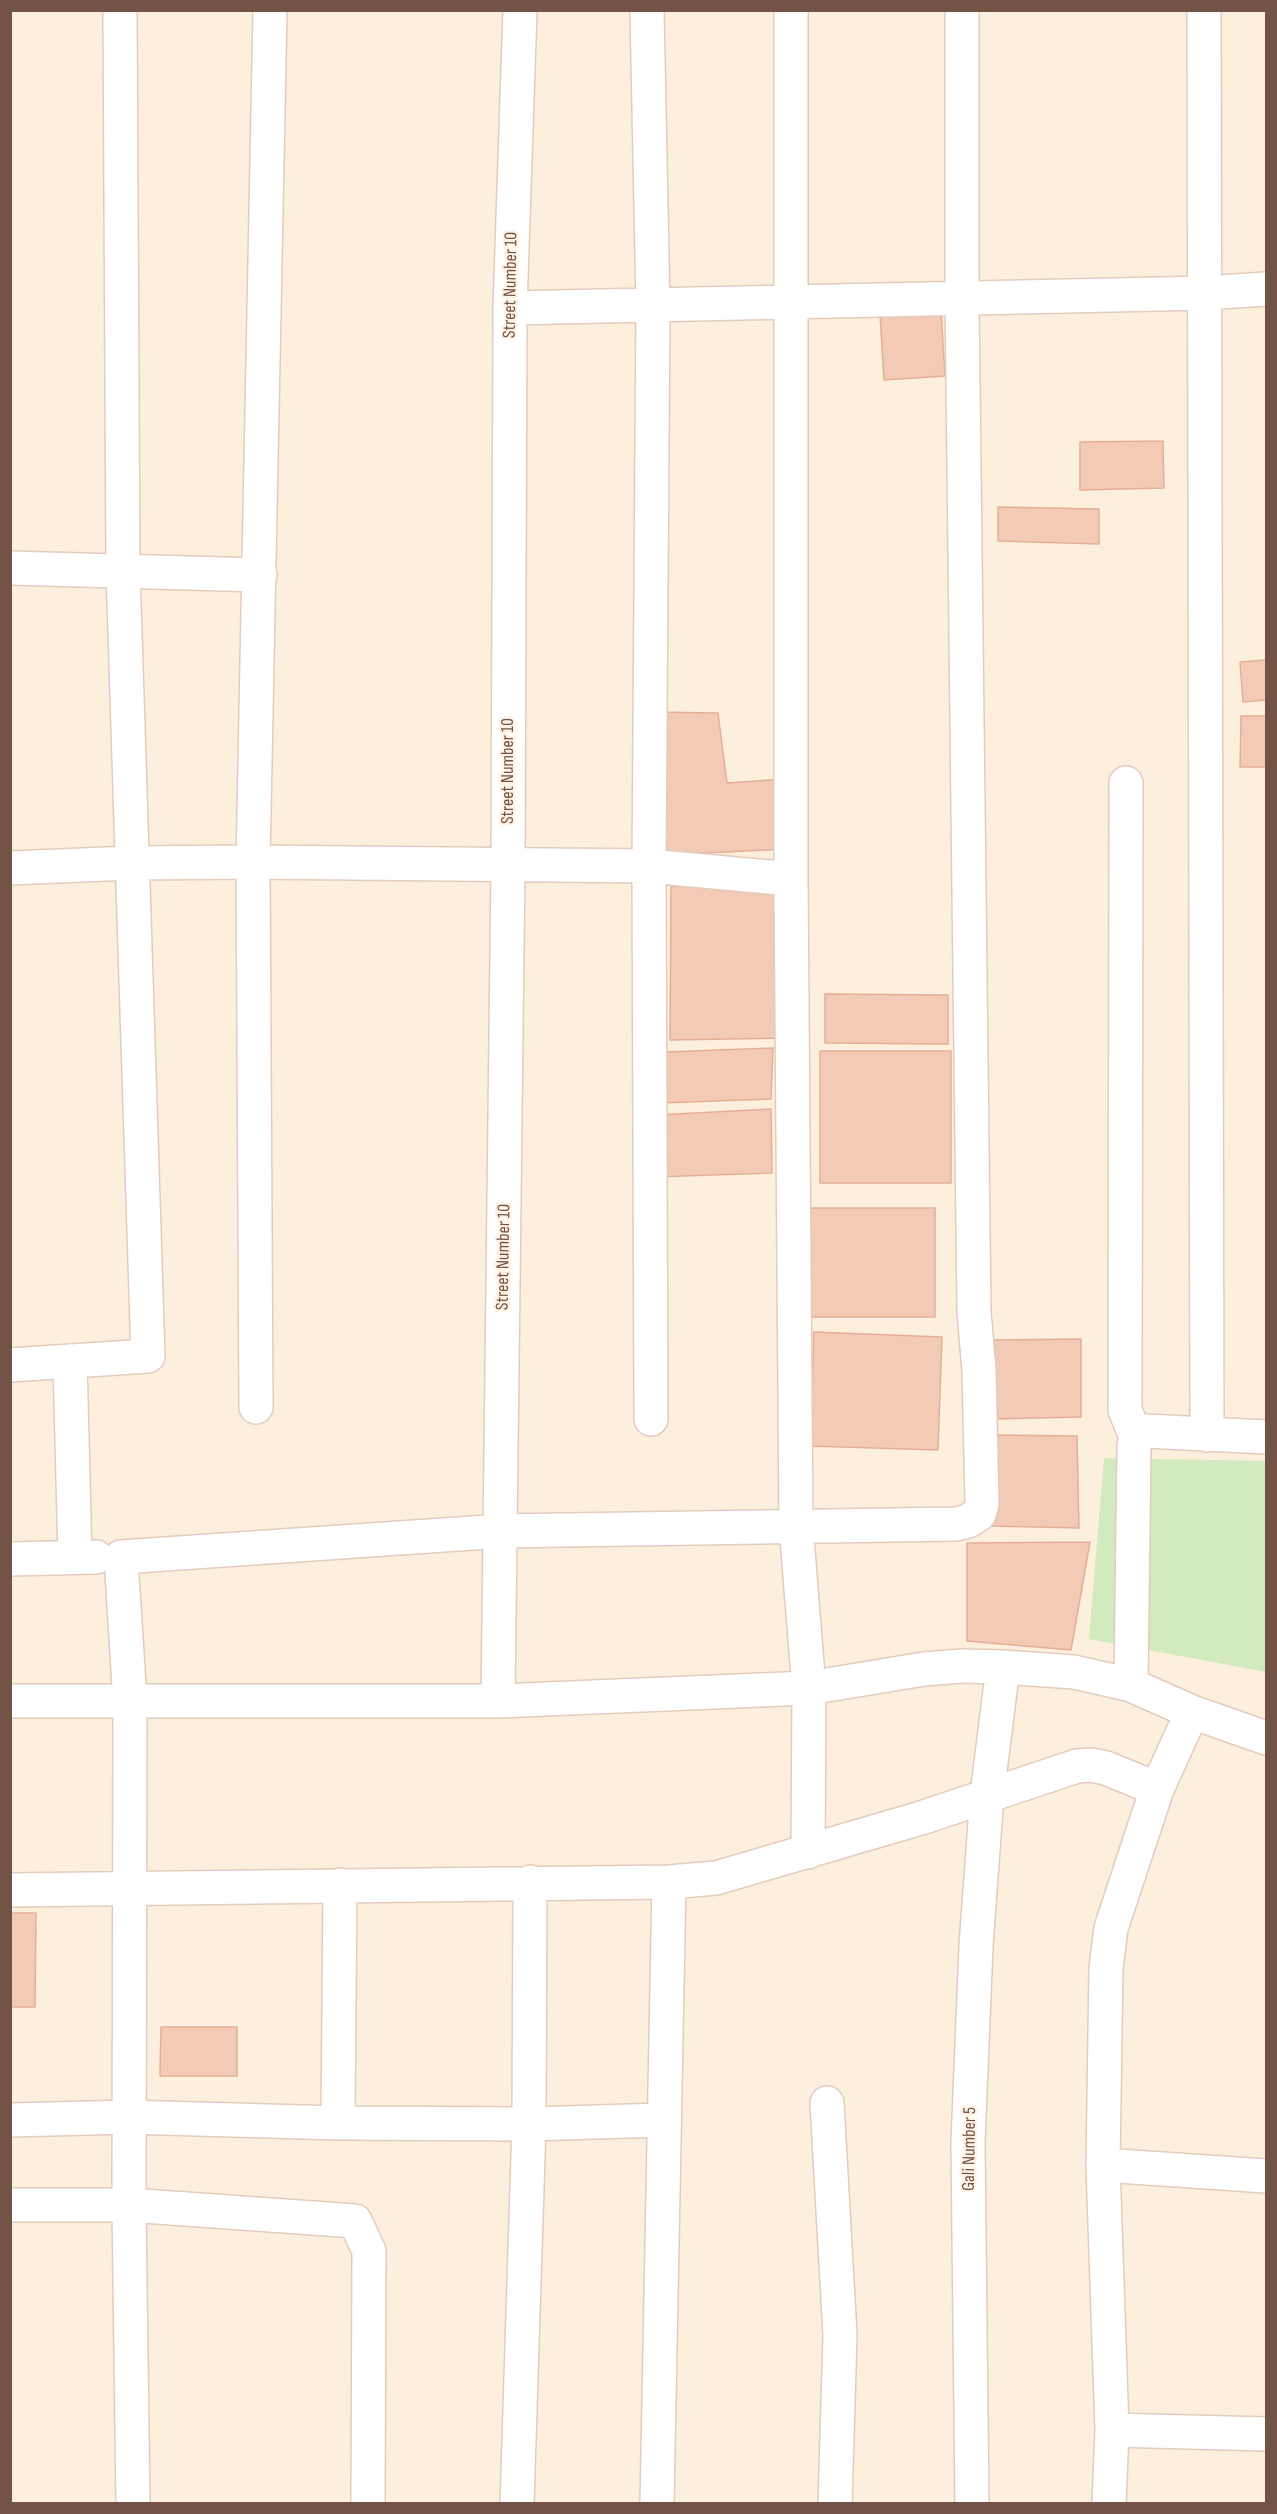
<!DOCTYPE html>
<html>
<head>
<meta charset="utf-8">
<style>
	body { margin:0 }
	#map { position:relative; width:1277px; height:2514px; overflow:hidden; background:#fdefde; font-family:"Sofia Sans Condensed",sans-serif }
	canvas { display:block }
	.frame { position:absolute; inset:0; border:12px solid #735346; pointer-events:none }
</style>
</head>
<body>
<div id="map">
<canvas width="1277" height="2514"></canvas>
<div class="frame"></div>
</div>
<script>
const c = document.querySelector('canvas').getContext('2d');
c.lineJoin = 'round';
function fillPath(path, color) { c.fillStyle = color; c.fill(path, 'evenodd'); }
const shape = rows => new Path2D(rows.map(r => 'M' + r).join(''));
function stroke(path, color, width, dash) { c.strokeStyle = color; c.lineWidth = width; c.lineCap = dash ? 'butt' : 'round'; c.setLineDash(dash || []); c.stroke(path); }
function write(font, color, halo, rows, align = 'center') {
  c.font = font + ' "Sofia Sans Condensed",sans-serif'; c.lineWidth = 5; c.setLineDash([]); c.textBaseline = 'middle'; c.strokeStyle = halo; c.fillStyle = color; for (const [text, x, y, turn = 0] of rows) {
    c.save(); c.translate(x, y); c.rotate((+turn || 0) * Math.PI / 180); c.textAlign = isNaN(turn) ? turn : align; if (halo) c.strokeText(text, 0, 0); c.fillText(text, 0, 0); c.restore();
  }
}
fillPath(shape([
	[1104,1458,1266,1461,1266,1672,1089,1639]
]), '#d2eabd');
const building = shape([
	[941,310,945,376,884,380,880,314,941,310],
	[1163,441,1164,488,1080,490,1080,442,1163,441],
	[998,507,1099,509,1099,544,998,541,998,507],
	[1266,660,1266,700,1243,702,1240,662,1266,660],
	[656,712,718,713,727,783,786,779,788,849,663,855,656,712],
	[1241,716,1266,716,1266,767,1240,767,1241,716],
	[786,882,787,1038,670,1040,671,886,786,882],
	[825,994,948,995,948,1044,825,1043,825,994],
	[773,1048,771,1099,661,1103,665,1052,773,1048],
	[820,1051,951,1051,951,1183,820,1183,820,1051],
	[771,1109,772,1173,653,1177,657,1115,771,1109],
	[808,1208,935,1208,935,1317,808,1317,808,1208],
	[814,1332,942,1337,938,1450,810,1446,814,1332],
	[1081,1339,1081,1417,992,1419,991,1340,1081,1339],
	[996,1435,1077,1436,1079,1528,992,1526,996,1435],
	[1090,1542,1071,1650,967,1641,967,1543,1090,1542],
	[10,1913,36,1913,35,2007,10,2007,10,1913],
	[161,2027,237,2027,237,2076,160,2076,161,2027]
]);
fillPath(building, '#f3cab5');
stroke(building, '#e6af95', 1.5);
const minor = shape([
	[647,10,653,305,649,866,651,1419],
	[791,10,791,879,796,1526,809,1688,808,1852],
	[1204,10,1207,1435],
	[510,308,1205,293,1266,289],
	[10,568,260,575],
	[1126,783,1125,1410,1136,1437],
	[10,868,131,863,253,862,649,866,791,879],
	[70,1361,75,1557],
	[10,1365,148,1356,123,570,120,10],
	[256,1407,253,862,270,10],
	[10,1559,96,1557],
	[1131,1685,1134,1446,1136,1437,1146,1431,1266,1437],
	[10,1701,498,1701,809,1688,924,1669,961,1666,1003,1667,1074,1672,1131,1685,1192,1712],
	[498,1701,508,866,510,308,520,10],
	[10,1890,669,1882,716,1878,921,1818,1077,1766,1091,1765,1106,1768,1157,1789,1192,1712,1266,1738],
	[827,2103,840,2335,835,2504],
	[10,2120,129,2117,338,2123,529,2124,664,2120],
	[338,2123,340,1885],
	[1103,2165,1266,2176],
	[10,2205,129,2205,355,2221,369,2251,368,2504],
	[1112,2430,1266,2434],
	[133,2504,129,2205,130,1702,121,1557,502,1531,956,1524,968,1521,979,1514,982,1504,979,1371,974,1312,962,298,962,10],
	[517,2504,529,2124,530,1882],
	[657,2504,669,1882],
	[972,2504,968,2143,976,1946,987,1795,1003,1667],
	[1109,2504,1112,2430,1103,2165,1106,1968,1111,1928,1157,1789]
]);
stroke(minor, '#e3ccbd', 36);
stroke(minor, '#fff', 33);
write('18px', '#735346', '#fff3e5', [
	["Street Number 10",511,285,-89],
	["Street Number 10",508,771,-90],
	["Street Number 10",504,1257,-89],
	["Gali Number 5",970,2149,-89]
]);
</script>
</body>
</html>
